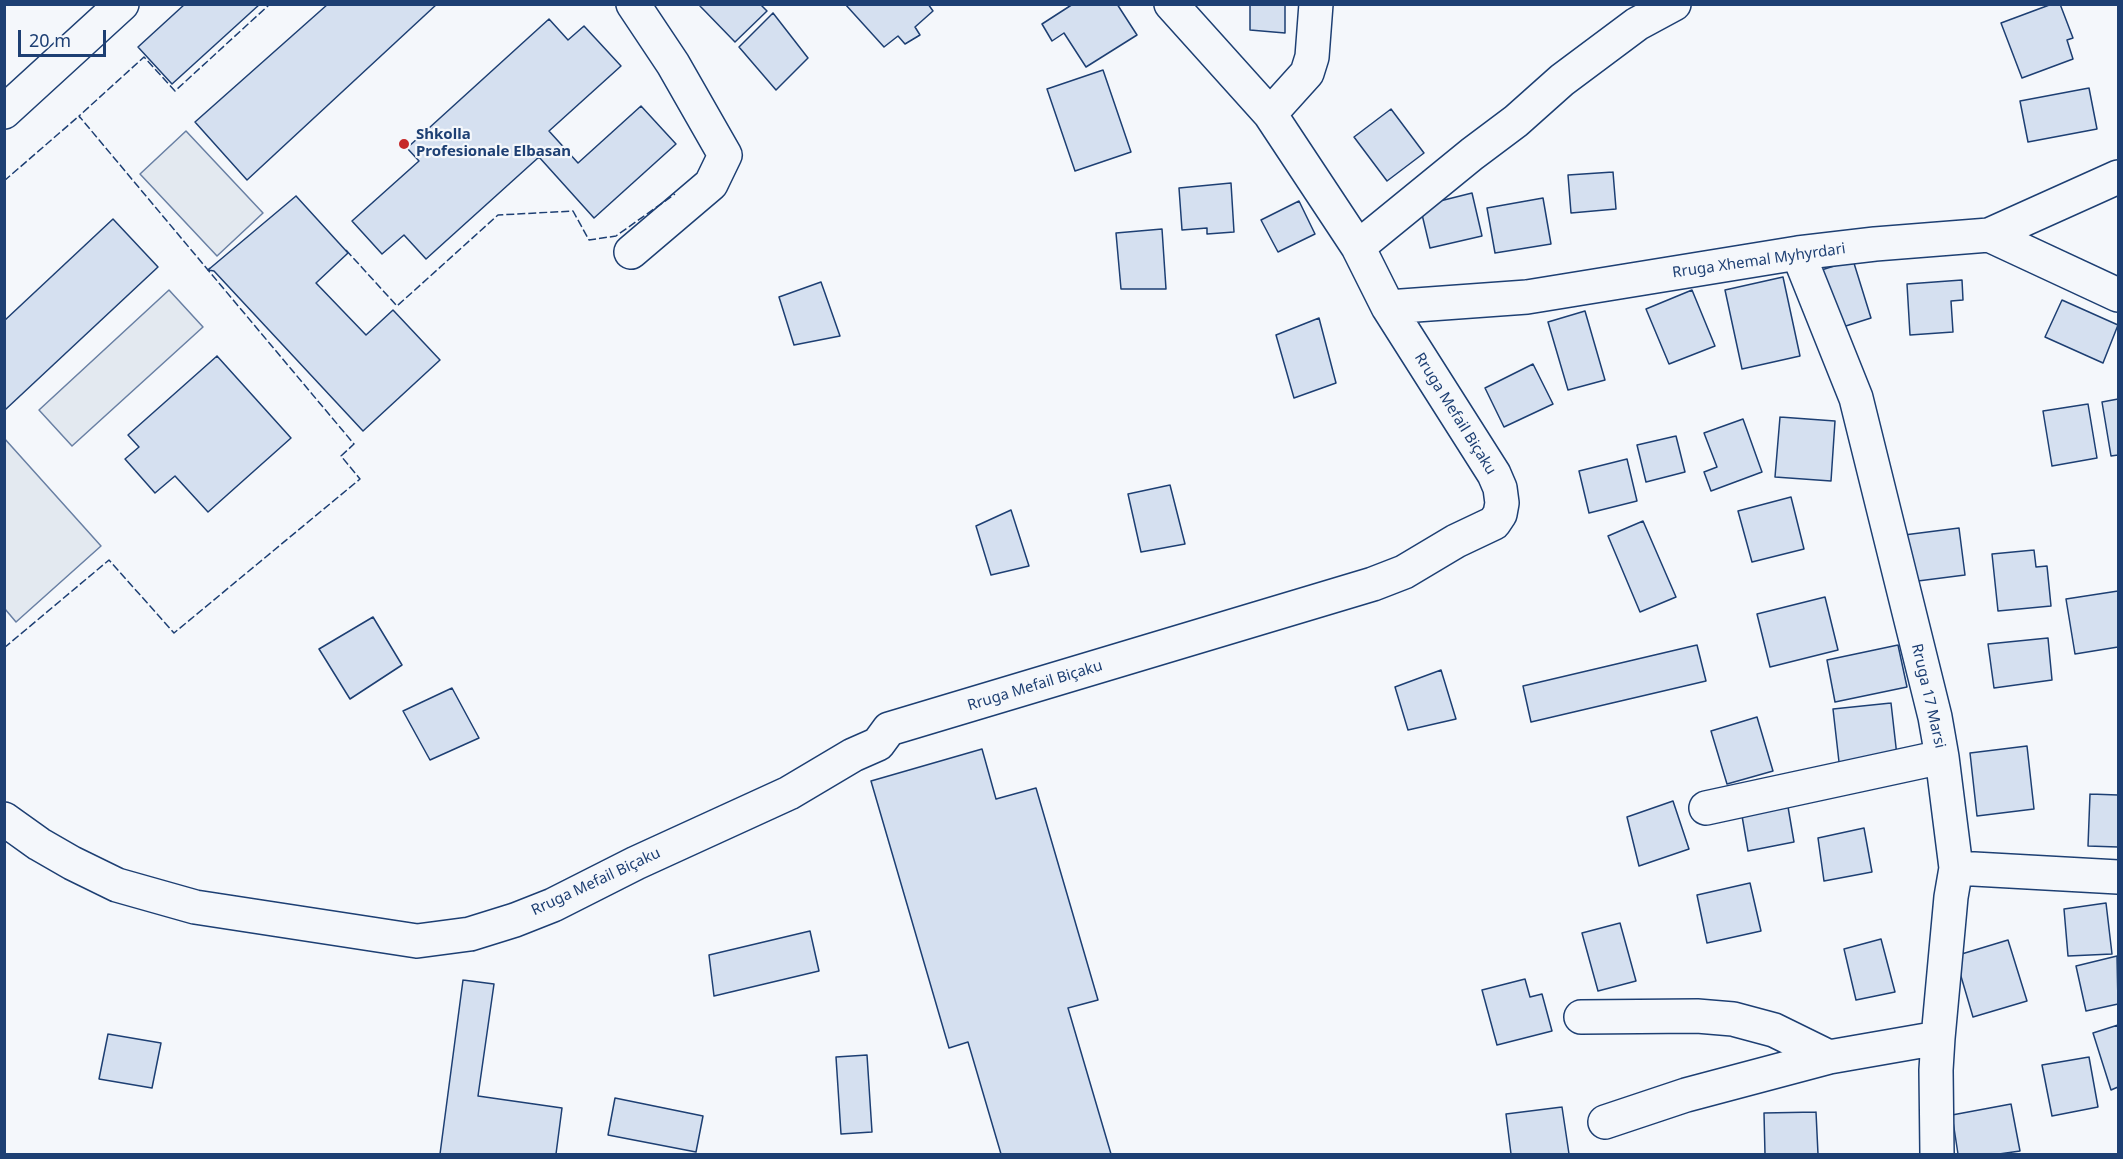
<!DOCTYPE html>
<html>
<head>
<meta charset="utf-8">
<style>
	body { margin:0 }
	#map { position:relative; width:2123px; height:1159px; overflow:hidden; background:#f4f7fb; font-family:"Noto Sans",sans-serif }
	canvas { display:block }
	.frame { position:absolute; inset:0; border:6px solid #1d3f73; pointer-events:none }
	.scale { position:absolute; left:18px; top:30px; width:88px; height:27px; box-sizing:border-box; border:3px solid #1d3f73; border-top:0; padding-left:8px; font-size:18px; line-height:21px; white-space:nowrap; color:#1d3f73; -webkit-text-stroke:4px #f4f7fb; paint-order:stroke }
</style>
</head>
<body>
<div id="map">
<canvas width="2123" height="1159"></canvas>
<div class="frame"></div>
<div class="scale">20 m</div>
</div>
<script>
const c = document.querySelector('canvas').getContext('2d');
c.lineJoin = 'round';
function fillPath(path, color) { c.fillStyle = color; c.fill(path, 'evenodd'); }
const shape = rows => new Path2D(rows.map(r => 'M' + r).join(''));
function stroke(path, color, width, dash) { c.strokeStyle = color; c.lineWidth = width; c.lineCap = dash ? 'butt' : 'round'; c.setLineDash(dash || []); c.stroke(path); }
function write(font, color, halo, rows, align = 'center') {
  c.font = font + ' "Noto Sans",sans-serif'; c.lineWidth = 4.5; c.setLineDash([]); c.textBaseline = 'middle'; c.strokeStyle = halo; c.fillStyle = color; for (const [text, x, y, turn = 0] of rows) {
    c.save(); c.translate(x, y); c.rotate((+turn || 0) * Math.PI / 180); c.textAlign = isNaN(turn) ? turn : align; if (halo) c.strokeText(text, 0, 0); c.fillText(text, 0, 0); c.restore();
  }
}
const green = shape([
	[186,131,263,213,217,256,140,174,186,131],
	[169,290,203,327,72,446,39,410,169,290],
	[4,438,101,546,16,622,5,609,4,438]
]);
fillPath(green, '#e3e9f0');
stroke(green, '#687fa3', 1.5);
const building = shape([
	[185,4,260,4,172,84,138,47,185,4],
	[328,4,437,4,247,180,195,122,328,4],
	[702,4,760,4,767,11,735,42,700,6,702,4],
	[845,4,928,4,933,11,915,27,920,35,905,44,898,36,884,47,845,4],
	[1073,4,1117,4,1137,35,1086,67,1064,33,1052,41,1042,24,1073,4],
	[1250,4,1285,4,1285,33,1250,30,1250,4],
	[2052,4,2060,4,2073,38,2067,40,2073,59,2022,78,2001,23,2052,4],
	[773,13,808,58,776,90,739,47,773,13],
	[549,19,568,40,584,26,621,66,549,131,578,163,641,106,676,144,594,218,539,157,426,259,404,235,382,254,352,221,419,161,407,148,549,19],
	[1103,70,1131,152,1075,171,1047,89,1103,70],
	[2089,88,2097,129,2028,142,2020,101,2089,88],
	[1391,109,1424,153,1387,181,1354,137,1391,109],
	[1613,172,1616,209,1571,213,1568,175,1613,172],
	[1231,183,1234,232,1207,234,1207,228,1182,230,1179,188,1231,183],
	[1472,193,1482,236,1430,248,1420,206,1472,193],
	[296,196,348,253,316,283,366,335,393,310,440,360,363,431,214,271,208,270,296,196],
	[1543,198,1551,244,1495,253,1487,208,1543,198],
	[1299,201,1315,234,1278,252,1261,220,1299,201],
	[113,219,158,267,6,409,4,407,4,321,113,219],
	[1162,229,1166,289,1121,289,1116,233,1162,229],
	[1853,260,1871,318,1830,331,1812,273,1853,260],
	[1783,277,1800,356,1742,369,1725,290,1783,277],
	[1962,280,1963,300,1951,301,1953,332,1910,335,1907,284,1962,280],
	[821,282,840,336,794,345,779,297,821,282],
	[1692,290,1715,346,1669,364,1646,309,1692,290],
	[2062,300,2118,325,2103,363,2045,337,2062,300],
	[1585,311,1605,380,1568,390,1548,322,1585,311],
	[1319,318,1336,383,1294,398,1276,335,1319,318],
	[217,356,291,438,208,512,175,476,155,493,125,459,139,447,128,435,217,356],
	[1533,364,1553,404,1504,427,1485,388,1533,364],
	[2118,399,2118,455,2111,456,2102,402,2118,399],
	[2088,404,2097,458,2052,466,2043,411,2088,404],
	[1780,417,1835,421,1831,481,1775,477,1780,417],
	[1743,419,1762,472,1711,491,1704,472,1717,467,1704,433,1743,419],
	[1676,436,1685,472,1646,482,1637,445,1676,436],
	[1627,459,1637,501,1589,513,1579,471,1627,459],
	[1170,485,1185,544,1141,552,1128,494,1170,485],
	[1791,497,1804,549,1752,562,1738,511,1791,497],
	[1011,510,1029,566,991,575,976,526,1011,510],
	[1643,521,1676,597,1640,612,1608,536,1643,521],
	[1959,528,1965,575,1910,582,1904,535,1959,528],
	[2034,550,2036,567,2047,566,2051,606,1998,611,1992,554,2034,550],
	[2118,591,2118,647,2075,654,2066,599,2118,591],
	[1825,597,1838,650,1770,667,1757,614,1825,597],
	[373,617,402,665,350,699,319,649,373,617],
	[2048,638,2052,680,1994,688,1988,644,2048,638],
	[1697,645,1706,681,1531,722,1523,686,1697,645],
	[1898,645,1907,687,1835,702,1827,660,1898,645],
	[1441,670,1456,719,1408,730,1395,687,1441,670],
	[452,688,479,738,430,760,403,711,452,688],
	[1891,703,1897,756,1839,762,1833,709,1891,703],
	[1757,717,1773,771,1727,784,1711,731,1757,717],
	[2027,746,2034,809,1977,816,1970,753,2027,746],
	[982,749,996,799,1036,788,1098,1000,1068,1008,1111,1154,1001,1154,968,1042,949,1048,871,781,982,749],
	[2090,794,2118,795,2118,847,2088,846,2090,794],
	[1673,801,1689,849,1639,866,1627,817,1673,801],
	[1787,801,1794,842,1748,851,1741,810,1787,801],
	[1864,828,1872,872,1824,881,1818,838,1864,828],
	[1750,883,1761,931,1707,943,1697,895,1750,883],
	[2106,903,2112,954,2068,956,2064,909,2106,903],
	[1620,923,1636,981,1598,991,1582,933,1620,923],
	[810,931,819,971,714,996,709,955,810,931],
	[1881,939,1895,992,1856,1000,1844,949,1881,939],
	[2008,940,2027,1001,1973,1017,1955,956,2008,940],
	[2117,956,2118,1004,2086,1011,2076,966,2117,956],
	[1525,979,1530,997,1542,994,1552,1031,1497,1045,1482,990,1525,979],
	[463,980,494,984,478,1096,562,1108,556,1154,440,1154,463,980],
	[2118,1025,2118,1087,2111,1090,2093,1033,2118,1025],
	[108,1034,161,1043,152,1088,99,1079,108,1034],
	[867,1055,872,1132,841,1134,836,1057,867,1055],
	[2089,1057,2098,1107,2052,1116,2042,1065,2089,1057],
	[615,1098,703,1116,696,1152,608,1135,615,1098],
	[2011,1104,2020,1151,1999,1154,1958,1154,1952,1115,2011,1104],
	[1562,1107,1569,1154,1511,1154,1506,1114,1562,1107],
	[1816,1112,1818,1154,1765,1154,1764,1113,1816,1112]
]);
fillPath(building, '#d5e0f0');
stroke(building, '#1d3f73', 1.5);
const minor = shape([
	[1270,114,1307,73,1312,57,1316,4],
	[1989,235,2118,295],
	[1358,247,1472,154,1516,121,1562,80,1637,24,1674,4],
	[631,252,711,184,725,155,673,64,633,4],
	[1798,253,1856,398,1935,717,1942,757,1956,868,1951,897,1938,1038,1936,1070,1937,1154],
	[1388,307,1527,297,1798,253,1875,244,1989,235,2118,177],
	[1706,808,1942,757],
	[4,819,39,844,72,863,117,885,195,907,417,941,470,934,515,920,553,905,636,863,789,793,853,755,878,744,889,729,1373,584,1404,572,1456,541,1494,523,1500,514,1502,503,1500,488,1494,474,1388,307,1358,247,1270,114,1171,4],
	[1956,868,2118,877],
	[1581,1017,1697,1016,1733,1019,1774,1030,1829,1057],
	[1605,1122,1686,1095,1829,1057,1938,1038]
]);
const major = shape([
	[4,112,122,4]
]);
stroke(minor, '#1d3f73', 36);
stroke(major, '#1d3f73', 36);
stroke(minor, '#f4f7fb', 33);
stroke(major, '#f4f7fb', 33);
stroke(shape([
	[4,181,79,116,80,118],
	[346,250,397,306,498,215,573,211,589,240,616,236,675,194],
	[210,268,208,270,79,116,144,57,175,91,270,4],
	[4,648,109,560,174,633,360,479,341,456,354,444,208,270]
]), '#1d3f73', 1.5, [8, 3]);
for (const [x, y, r, color] of [
	[404,144,6,"#c62828"]
]) { const dot = new Path2D(); dot.arc(x, y, r, 0, 2 * Math.PI); c.fillStyle = color; c.fill(dot); stroke(dot, '#f4f7fb', 2); }
write('bold 15px', '#1d3f73', '#f4f7fb', [
	["Shkolla",416,135],
	["Profesionale Elbasan",416,152]
], 'left');
write('15px', '#1d3f73', '#f4f7fb', [
	["Rruga Xhemal Myhyrdari",1759,261,-8],
	["Rruga Mefail Biçaku",1455,414,58],
	["Rruga Mefail Biçaku",1035,686,-17],
	["Rruga 17 Marsi",1928,696,77],
	["Rruga Mefail Biçaku",596,882,-25]
]);
</script>
</body>
</html>
